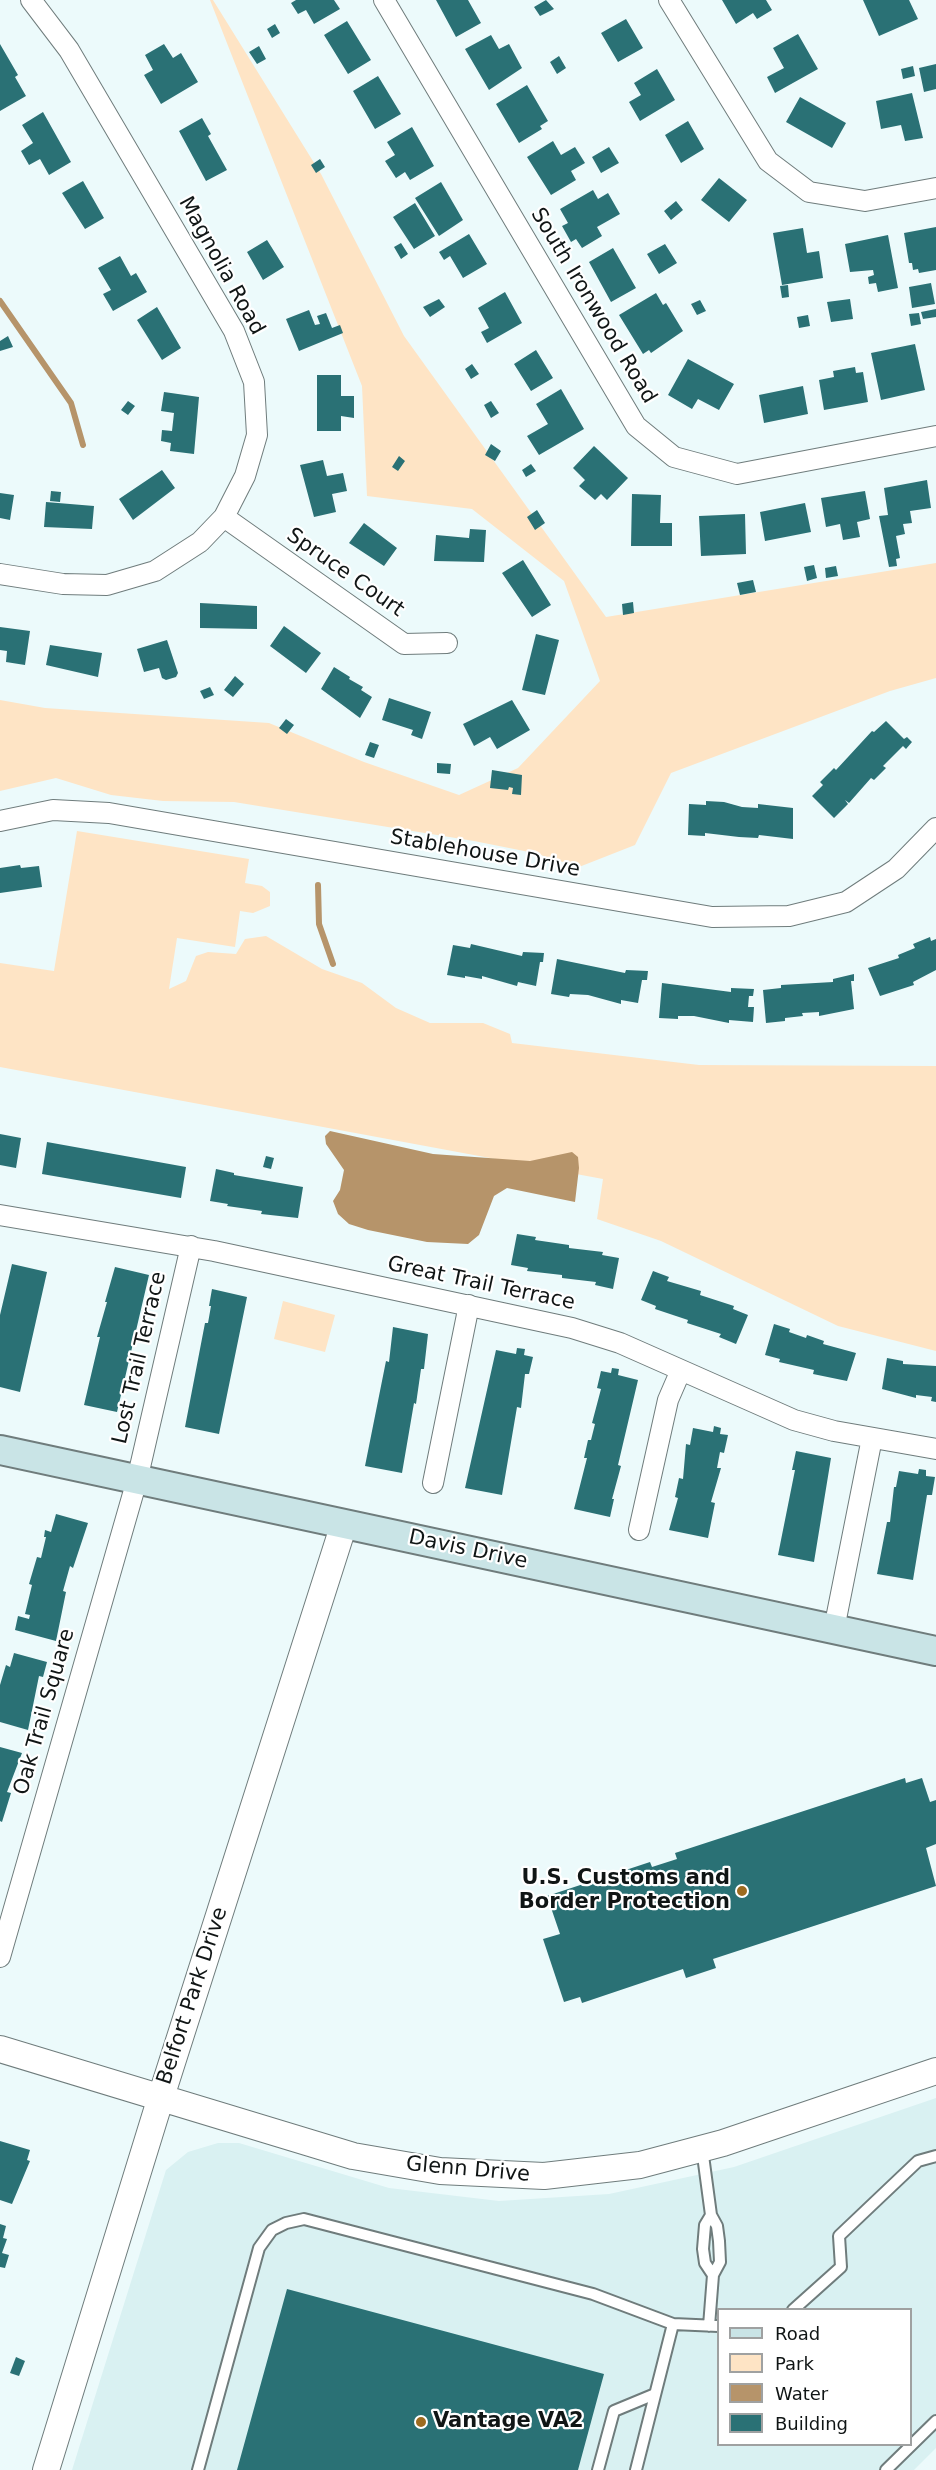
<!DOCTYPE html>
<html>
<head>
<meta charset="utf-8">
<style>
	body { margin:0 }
	#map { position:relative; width:936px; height:2470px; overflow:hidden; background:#ecfafb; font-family:"DejaVu Sans",sans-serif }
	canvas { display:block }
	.legend { position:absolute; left:717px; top:2308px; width:195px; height:138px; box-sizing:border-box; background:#fff; border:2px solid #9fa1a1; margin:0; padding:8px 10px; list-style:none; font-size:18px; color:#101515 }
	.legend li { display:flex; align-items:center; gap:12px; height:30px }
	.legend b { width:30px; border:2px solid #9fa1a1 }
</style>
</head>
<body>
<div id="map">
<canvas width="936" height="2470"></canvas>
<ul class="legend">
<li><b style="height:8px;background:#c9e4e6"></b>Road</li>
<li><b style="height:16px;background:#fee4c5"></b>Park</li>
<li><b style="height:16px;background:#b6946a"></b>Water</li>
<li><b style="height:16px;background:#2a7175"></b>Building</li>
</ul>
</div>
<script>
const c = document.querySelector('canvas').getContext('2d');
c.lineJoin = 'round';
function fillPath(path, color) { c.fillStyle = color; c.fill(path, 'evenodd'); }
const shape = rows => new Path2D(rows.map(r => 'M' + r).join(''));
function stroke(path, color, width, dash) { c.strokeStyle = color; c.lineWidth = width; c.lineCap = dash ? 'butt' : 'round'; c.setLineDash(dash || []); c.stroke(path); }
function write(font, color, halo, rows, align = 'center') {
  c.font = font + ' "DejaVu Sans",sans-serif'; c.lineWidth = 4.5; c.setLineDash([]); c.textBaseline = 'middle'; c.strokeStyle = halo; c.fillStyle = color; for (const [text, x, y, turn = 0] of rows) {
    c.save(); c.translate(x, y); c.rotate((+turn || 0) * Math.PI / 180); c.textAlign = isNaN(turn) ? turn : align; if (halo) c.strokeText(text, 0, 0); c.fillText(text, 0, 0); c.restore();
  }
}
fillPath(shape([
	[936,2098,936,2448,914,2470,72,2470,166,2170,188,2152,218,2143,239,2143,389,2188,499,2201,609,2194,734,2167],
	[718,2310,910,2310,910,2444,718,2444]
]), '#d9f1f2');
fillPath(shape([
	[210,0,213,0,321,174,404,336,606,617,936,563,936,678,890,691,671,773,635,845,579,867,534,853,474,841,234,802,163,801,111,795,56,778,0,791,0,700,45,708,269,723,364,762,459,795,518,768,600,681,564,581,472,509,367,496,362,386],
	[77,831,249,859,245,883,262,886,270,892,270,906,253,913,240,911,235,947,177,938,169,989,186,981,196,956,208,952,236,954,245,939,266,936,322,969,362,983,396,1008,430,1023,483,1023,510,1034,512,1043,699,1065,936,1066,936,1351,838,1326,661,1241,597,1219,603,1179,0,1067,0,963,54,971],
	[283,1301,335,1315,325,1352,274,1339]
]), '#fee4c5');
fillPath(shape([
	[330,1131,433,1154,530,1161,572,1152,578,1157,579,1168,575,1202,507,1188,494,1196,479,1235,468,1244,427,1242,368,1230,349,1224,338,1214,333,1201,340,1190,344,1170,326,1144,325,1136]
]), '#b6946a');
stroke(shape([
	[0,301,71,403,83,445],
	[318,885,319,924,333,964]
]), '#b6946a', 6);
fillPath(shape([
	[296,0,334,0,340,9,314,24,306,10,298,14,291,3],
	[436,0,468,0,481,23,456,37],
	[546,0,554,9,540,16,534,7],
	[722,0,766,0,772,10,757,19,753,13,736,24],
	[863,0,909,0,918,19,879,36],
	[626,19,643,48,618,62,601,33],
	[347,21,371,60,348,74,324,35],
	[275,24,280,33,272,38,267,29],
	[798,34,818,69,775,93,767,77,784,68,773,48],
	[491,35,499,49,509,44,522,68,489,90,465,49],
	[0,44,18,75,15,77,26,96,0,111],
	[164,44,173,58,181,53,198,82,161,104,144,75,153,70,145,55],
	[259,46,266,59,257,64,249,52],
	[559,56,566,68,557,74,550,62],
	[936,64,936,89,924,92,919,68],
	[913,66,915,76,903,79,901,69],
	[657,69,675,100,640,121,629,102,641,95,634,83],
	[378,76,401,114,375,129,353,91],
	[527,85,548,121,540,126,542,129,519,143,496,104],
	[912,93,923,138,905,141,901,125,881,129,876,101],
	[800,97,846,123,832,148,786,122],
	[43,112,71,162,49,175,40,159,29,165,21,151,33,143,22,125],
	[202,118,211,134,208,136,227,170,206,181,179,131],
	[688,121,704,149,681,163,665,135],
	[412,127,434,166,410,180,405,172,396,178,385,161,395,155,387,142],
	[553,141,561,155,575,147,585,163,571,171,576,180,551,195,527,157],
	[609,147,619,163,601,173,592,157],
	[320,159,325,167,316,173,311,165],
	[719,178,747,200,729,222,701,200],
	[83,181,104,218,85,229,62,193],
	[441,182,463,220,439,236,415,198],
	[593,190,598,199,608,193,620,214,597,227,602,236,582,248,576,239,571,242,562,226,568,223,560,209],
	[676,201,683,210,671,220,664,211],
	[415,203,435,236,414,249,393,217],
	[936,227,936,270,919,273,918,269,913,270,912,263,909,263,904,233],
	[803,228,807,253,819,251,823,278,782,285,773,233],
	[469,234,487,264,463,278,450,256,444,260,439,252],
	[888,235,898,288,878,292,876,283,869,284,868,277,874,275,873,270,850,272,845,244],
	[267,240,284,267,263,280,247,252],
	[401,243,408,254,401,259,394,247],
	[665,244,677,263,659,274,647,254],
	[613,248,636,288,611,302,589,262],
	[120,256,131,276,136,273,147,292,113,311,103,294,111,290,98,268],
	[931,283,935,304,912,308,909,287],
	[788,285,789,297,782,298,780,286],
	[505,292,522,323,487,343,481,332,489,328,478,308],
	[656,293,663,305,666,303,683,331,651,353,649,350,643,354,619,315],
	[439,299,445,307,430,317,423,307],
	[850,299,853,319,831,322,827,302],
	[700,300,706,311,697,315,691,304],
	[157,307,181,348,162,360,137,320],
	[936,309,936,317,923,319,921,312],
	[309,310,315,325,320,324,317,316,326,313,332,328,340,325,343,333,299,351,286,319],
	[919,313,921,324,911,326,909,314],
	[808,315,810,326,799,328,797,317],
	[8,336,13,347,0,351,0,341],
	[915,344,925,390,881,400,871,353],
	[536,350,553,378,531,391,514,364],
	[688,359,734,384,719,410,698,399,692,409,668,395],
	[472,364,479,374,471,379,465,369],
	[855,367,856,373,863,372,868,402,824,410,819,380,834,377,833,371],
	[317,375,341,375,341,396,354,396,354,418,341,416,341,431,317,431],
	[803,386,808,414,764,423,759,395],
	[561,389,584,429,539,455,527,436,548,424,536,404],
	[164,392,199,397,194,454,170,451,171,443,161,441,162,430,172,431,174,413,161,411],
	[128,401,135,406,128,415,121,410],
	[491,401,499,413,491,418,484,405],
	[491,444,501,451,495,461,485,455],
	[594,446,628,478,607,500,601,494,595,500,579,486,585,480,573,468],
	[399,456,405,461,398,471,392,467],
	[323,460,327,476,343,473,347,491,332,494,336,512,314,517,300,465],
	[531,464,536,471,526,477,522,470],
	[162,470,175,488,133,520,119,499],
	[927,480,931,508,910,511,912,523,903,524,905,534,896,536,900,558,896,559,897,566,889,567,879,516,888,515,884,488],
	[51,491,61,492,60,502,50,501],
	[865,491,870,519,857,522,860,537,843,540,840,524,826,527,821,498],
	[0,493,14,495,10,520,0,518],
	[632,494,661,495,660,523,672,523,672,546,631,546],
	[46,502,94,506,92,529,44,527],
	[805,503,811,532,765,541,760,512],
	[537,510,545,523,535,530,527,517],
	[745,514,746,554,701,556,699,516],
	[364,523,397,548,384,566,349,543],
	[470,529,486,530,484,562,434,561,436,535,469,538],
	[523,560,551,605,532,617,502,573],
	[814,565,817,578,807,581,804,567],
	[836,566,838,576,826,578,825,568],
	[753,580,756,592,740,595,737,583],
	[633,602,634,613,623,615,622,604],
	[200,603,257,606,257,629,200,628],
	[284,626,321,653,306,673,270,646],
	[0,627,30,631,25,665,6,662,7,651,0,650],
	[536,634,559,640,545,695,522,690],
	[167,640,178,673,176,677,166,680,162,678,159,668,144,672,137,649],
	[50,645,102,653,98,677,46,665],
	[334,667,350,677,349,679,363,687,361,690,372,697,360,718,321,689],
	[235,676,244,684,233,697,224,690],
	[210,687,214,695,204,699,200,691],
	[389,698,431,712,422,739,411,735,413,730,382,720],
	[512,700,530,730,497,749,490,737,474,746,463,724],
	[286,719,294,725,287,734,279,728],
	[886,721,904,739,907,737,912,742,906,749,903,746,883,766,886,768,874,780,871,778,849,803,845,800,848,804,834,818,812,796,823,785,820,782,834,768,836,770,872,731,874,732],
	[370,742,379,745,374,758,365,755],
	[437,763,451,764,450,774,437,773],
	[492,770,522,775,521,795,512,794,513,788,509,787,508,790,490,788],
	[706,801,724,802,742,807,758,808,758,804,793,808,793,839,759,835,758,838,739,837,705,833,705,836,688,835,689,804,706,805],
	[20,865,21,868,39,866,42,887,0,893,0,868],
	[930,937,931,941,936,939,936,970,913,982,914,985,880,996,868,968,899,958,898,955,915,948,913,944],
	[471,944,522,956,523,952,544,953,543,962,540,962,536,986,518,982,517,986,482,976,482,979,465,976,465,978,447,975,453,945,470,948],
	[557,959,625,973,626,970,648,971,647,980,642,980,638,1003,621,1000,621,1004,588,995,570,994,569,997,551,994],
	[854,974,854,981,851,981,854,1009,819,1016,819,1012,802,1013,803,1016,785,1018,785,1021,766,1023,763,990,781,988,781,985,833,982,833,979],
	[662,983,731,992,731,988,754,989,753,996,749,996,748,1007,754,1007,753,1022,729,1020,729,1023,694,1016,678,1016,678,1019,659,1018],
	[0,1134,21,1138,16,1168,0,1165],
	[47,1142,186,1167,181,1198,42,1174],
	[266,1156,274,1158,271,1169,263,1167],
	[216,1169,234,1173,234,1175,303,1187,298,1218,261,1214,262,1211,227,1206,228,1204,210,1201],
	[517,1234,536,1237,535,1240,569,1245,569,1248,603,1252,602,1255,619,1258,613,1289,595,1285,596,1282,562,1278,562,1275,527,1271,528,1268,511,1265],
	[12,1264,47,1272,20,1392,0,1387,0,1315],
	[115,1267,149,1275,117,1412,84,1405,100,1337,97,1337,107,1302,105,1302],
	[653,1271,669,1277,667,1281,701,1291,700,1295,734,1306,733,1309,748,1315,736,1344,719,1337,721,1334,687,1323,688,1320,655,1309,656,1306,641,1300],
	[212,1289,247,1297,219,1434,185,1427,205,1323,208,1323,211,1306,209,1306],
	[774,1324,790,1329,789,1332,806,1338,807,1335,824,1341,823,1344,856,1353,847,1381,813,1374,814,1370,779,1362,780,1359,765,1355],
	[393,1327,428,1334,424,1369,421,1369,416,1404,414,1403,402,1473,365,1466,386,1361,389,1362],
	[517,1348,525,1349,524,1355,533,1357,529,1374,525,1374,521,1408,517,1407,502,1495,465,1488,496,1350,516,1354],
	[887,1358,903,1361,903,1364,936,1366,936,1402,931,1401,932,1397,916,1395,916,1398,882,1389],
	[612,1368,619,1369,618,1375,638,1380,618,1465,621,1466,612,1499,614,1499,610,1517,574,1509,587,1458,584,1458,588,1440,591,1440,595,1424,592,1423,601,1389,597,1388,601,1371,611,1373],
	[714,1426,721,1428,720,1434,728,1435,724,1453,720,1452,717,1468,721,1468,711,1502,715,1503,708,1538,669,1530,678,1498,675,1497,679,1478,683,1479,686,1444,690,1445,693,1428,713,1432],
	[796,1451,831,1458,814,1562,778,1555,795,1470,792,1470],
	[919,1469,926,1470,926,1476,935,1477,932,1495,927,1495,913,1580,877,1574,887,1522,890,1522,894,1487,896,1487,899,1471,918,1474],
	[56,1514,88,1523,73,1568,70,1566,63,1591,66,1592,56,1641,15,1630,18,1616,29,1619,30,1615,25,1614,32,1585,29,1584,37,1557,41,1558,46,1537,44,1537,45,1530,51,1532],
	[14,1653,47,1662,43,1677,39,1676,28,1730,0,1722,0,1685,6,1665,10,1667],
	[0,1747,22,1753,7,1792,11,1793,2,1822,0,1821],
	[905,1778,906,1783,922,1778,930,1802,936,1800,936,1844,926,1848,936,1886,713,1959,716,1968,686,1978,683,1969,582,2003,580,1997,564,2002,543,1939,560,1934,547,1896,650,1862,652,1867,677,1859,675,1853],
	[0,2141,30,2150,27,2160,30,2161,12,2204,0,2200],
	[0,2224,6,2226,3,2238,7,2239,2,2253,9,2255,5,2268,0,2267],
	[287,2289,604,2374,578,2470,237,2470],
	[16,2357,25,2361,19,2376,10,2373]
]), '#2a7175');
const service = shape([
	[702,2148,711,2215,717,2226,719,2241,720,2262,713,2275,709,2326],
	[711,2215,705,2225,703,2249,705,2263,713,2275],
	[793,2310,841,2267,839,2236,918,2161,936,2156],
	[198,2470,259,2248,272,2230,286,2223,304,2219,593,2294,673,2324,718,2326],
	[598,2470,614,2411,655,2394],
	[636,2470,673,2324],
	[886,2470,936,2421]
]);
const minor = shape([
	[384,0,636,426,674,457,737,474,936,436],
	[669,0,768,161,809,192,865,201,936,188],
	[224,517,404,644,447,643],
	[0,574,63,584,107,585,155,571,200,542,224,517,245,476,257,435,254,382,234,331,69,50,31,0],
	[0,821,53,810,109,813,712,917,789,916,846,902,896,869,936,828],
	[0,1215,214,1251,572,1328,620,1343,794,1420,834,1431,936,1449],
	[433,1483,469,1305],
	[639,1530,668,1400,681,1370],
	[834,1629,872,1438],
	[0,1957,137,1480,191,1246]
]);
const tertiary = shape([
	[0,2049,353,2156,440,2171,544,2176,640,2165,723,2143,936,2071],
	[46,2470,161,2097,344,1524]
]);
const secondary = shape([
	[0,1450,936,1651]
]);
stroke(service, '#6f7c7c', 14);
stroke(minor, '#6f7c7c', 22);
stroke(tertiary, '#6f7c7c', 28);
stroke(secondary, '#6f7c7c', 32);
stroke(service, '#fff', 10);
stroke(minor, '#fff', 20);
stroke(tertiary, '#fff', 26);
stroke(secondary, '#c9e4e6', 28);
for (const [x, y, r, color] of [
	[742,1891,6,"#9d6b20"],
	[421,2422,6,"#9d6b20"]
]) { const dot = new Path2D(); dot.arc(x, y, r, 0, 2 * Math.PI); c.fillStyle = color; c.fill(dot); stroke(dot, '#fff', 2); }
write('21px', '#101515', '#fff', [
	["Magnolia Road",221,266,61],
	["South Ironwood Road",593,306,59],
	["Spruce Court",345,573,35],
	["Stablehouse Drive",485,854,10],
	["Great Trail Terrace",481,1284,12],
	["Lost Trail Terrace",140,1358,-77],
	["Davis Drive",468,1550,12],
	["Oak Trail Square",45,1712,-74],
	["Belfort Park Drive",193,1996,-72],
	["Glenn Drive",468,2170,5]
]);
write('bold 21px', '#101515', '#fff', [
	["U.S. Customs and",730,1879],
	["Border Protection",730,1903],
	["Vantage VA2",433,2422,"left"]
], 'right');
</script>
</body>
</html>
